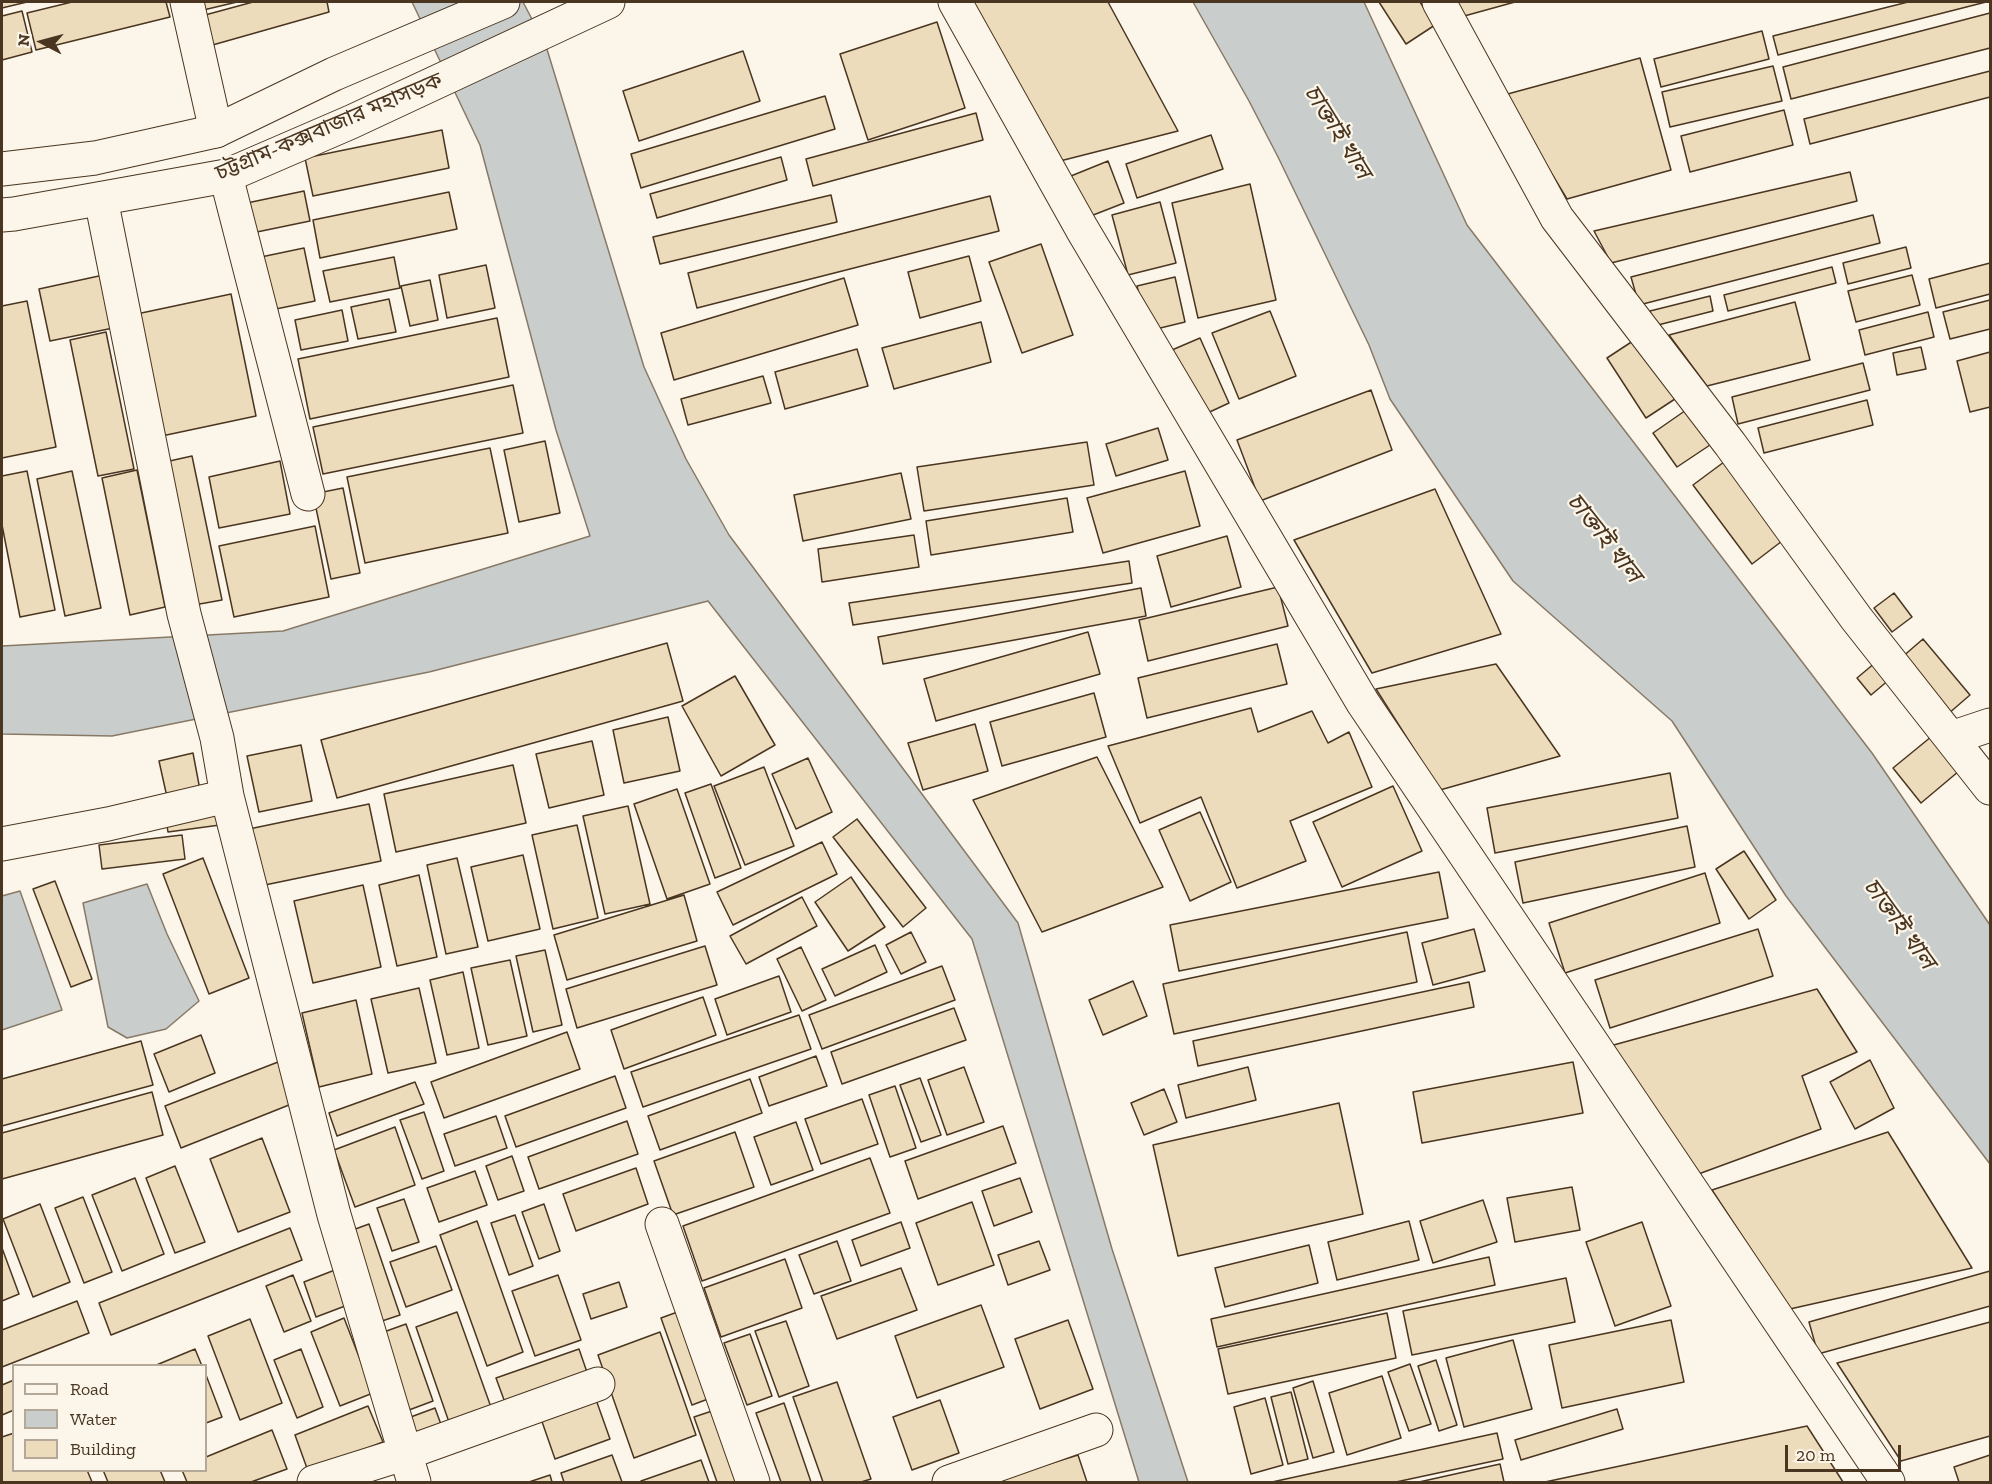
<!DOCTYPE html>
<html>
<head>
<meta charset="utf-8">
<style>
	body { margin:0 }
	#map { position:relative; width:1992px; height:1484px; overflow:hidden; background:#fbf6e9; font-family:"Zilla Slab",serif }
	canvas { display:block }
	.frame { position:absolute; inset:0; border:3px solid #4a3520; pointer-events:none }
	.legend { position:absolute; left:12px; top:1364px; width:195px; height:108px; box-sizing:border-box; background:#fbf6e9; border:2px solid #b4a999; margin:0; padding:8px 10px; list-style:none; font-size:18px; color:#4a3520 }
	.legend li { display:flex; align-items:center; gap:12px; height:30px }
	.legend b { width:30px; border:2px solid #b4a999 }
	.north { position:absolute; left:12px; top:12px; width:60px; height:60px; -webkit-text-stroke:4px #fbf6e9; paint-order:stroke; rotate:276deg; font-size:16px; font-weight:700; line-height:24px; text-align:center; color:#4a3520 }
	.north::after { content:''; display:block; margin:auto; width:21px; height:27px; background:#4a3520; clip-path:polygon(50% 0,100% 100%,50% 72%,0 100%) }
	.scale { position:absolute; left:1785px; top:1445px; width:116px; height:27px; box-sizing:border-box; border:3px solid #4a3520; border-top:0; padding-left:8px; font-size:18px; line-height:21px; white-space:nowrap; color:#4a3520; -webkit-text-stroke:4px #fbf6e9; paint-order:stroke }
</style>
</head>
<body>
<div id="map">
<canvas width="1992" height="1484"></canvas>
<div class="frame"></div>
<ul class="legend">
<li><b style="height:8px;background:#fbf6e9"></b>Road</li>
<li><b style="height:16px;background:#c9cecd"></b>Water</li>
<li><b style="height:16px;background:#ecdcbc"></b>Building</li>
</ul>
<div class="north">N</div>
<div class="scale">20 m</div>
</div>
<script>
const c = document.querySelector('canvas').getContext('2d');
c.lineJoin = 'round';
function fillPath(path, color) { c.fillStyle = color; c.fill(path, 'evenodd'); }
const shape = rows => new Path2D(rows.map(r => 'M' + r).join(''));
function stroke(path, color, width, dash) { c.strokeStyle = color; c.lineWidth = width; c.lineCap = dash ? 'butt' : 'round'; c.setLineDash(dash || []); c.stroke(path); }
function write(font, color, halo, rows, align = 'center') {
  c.font = font + ' "Zilla Slab","Noto Sans Bengali",serif'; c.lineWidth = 4.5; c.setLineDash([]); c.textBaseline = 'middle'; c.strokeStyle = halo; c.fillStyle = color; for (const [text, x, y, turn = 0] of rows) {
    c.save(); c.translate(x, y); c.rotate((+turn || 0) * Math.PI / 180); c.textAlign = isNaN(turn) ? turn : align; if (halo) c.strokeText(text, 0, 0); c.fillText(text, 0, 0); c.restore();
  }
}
const water = shape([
	[412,2,523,2,546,46,644,367,686,459,729,535,1018,923,1112,1249,1188,1482,1139,1482,972,939,708,601,429,672,112,736,2,734,2,646,283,631,590,536,556,430,480,145,412,2],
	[1193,2,1364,2,1467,225,1872,753,1990,925,1990,1164,1786,896,1672,721,1513,581,1390,399,1369,345,1278,157,1249,101,1193,2],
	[147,884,167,934,199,1001,166,1029,127,1038,108,1027,83,903,147,884],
	[20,891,62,1010,2,1030,2,896,20,891]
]);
fillPath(water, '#c9cecd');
stroke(water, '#887966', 1.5);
const building = shape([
	[2,2,27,2,2,8,2,2],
	[72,2,166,2,170,17,36,50,27,13,72,2],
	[193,2,237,2,195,12,193,2],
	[253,2,327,2,329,12,202,48,194,18,253,2],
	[970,2,1108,2,1178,131,1060,161,970,2],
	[1379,2,1420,2,1435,25,1406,44,1379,2],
	[1453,2,1515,2,1457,18,1453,2],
	[1908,2,1986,2,1778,55,1773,36,1908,2],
	[22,11,32,52,2,60,2,16,22,11],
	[1990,13,1990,48,1791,99,1783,67,1990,13],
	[937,22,965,108,868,140,840,54,937,22],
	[1762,31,1769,59,1661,87,1654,59,1762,31],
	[743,51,760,101,639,141,623,91,743,51],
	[1640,58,1671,170,1567,199,1504,95,1640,58],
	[1773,66,1782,101,1670,127,1662,92,1773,66],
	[1990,71,1990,97,1810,144,1804,119,1990,71],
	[825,96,835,129,641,188,631,154,825,96],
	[1784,110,1793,145,1690,172,1681,136,1784,110],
	[976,113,983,140,813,186,806,159,976,113],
	[442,130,449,168,313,196,305,158,442,130],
	[1211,135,1223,169,1137,198,1126,164,1211,135],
	[781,157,787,180,657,218,650,194,781,157],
	[1108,161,1124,203,1083,219,1066,178,1108,161],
	[1850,172,1857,201,1611,263,1594,231,1850,172],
	[1250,184,1276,300,1198,318,1172,203,1250,184],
	[304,191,310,221,252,233,247,203,304,191],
	[449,192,457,229,320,258,313,220,449,192],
	[831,195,837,222,660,264,653,237,831,195],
	[990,196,999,231,697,308,688,273,990,196],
	[1160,202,1176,263,1128,275,1112,215,1160,202],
	[1873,215,1880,243,1639,305,1631,277,1873,215],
	[1041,244,1073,335,1022,353,989,262,1041,244],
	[1906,247,1911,268,1848,284,1843,263,1906,247],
	[304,248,315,301,271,310,261,257,304,248],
	[969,256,981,301,920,318,908,272,969,256],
	[394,257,400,288,330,302,323,271,394,257],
	[1990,263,1990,294,1936,308,1929,279,1990,263],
	[486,265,495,308,447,318,439,275,486,265],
	[1832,267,1836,283,1728,311,1724,295,1832,267],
	[108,274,118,327,50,341,39,289,108,274],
	[1912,275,1920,305,1856,322,1848,291,1912,275],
	[1175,277,1185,322,1148,331,1137,286,1175,277],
	[844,278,858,325,674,380,661,333,844,278],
	[430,280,438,320,410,326,401,286,430,280],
	[231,294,256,416,157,437,132,315,231,294],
	[1710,296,1713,311,1654,326,1650,311,1710,296],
	[389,299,396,332,358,339,351,307,389,299],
	[1990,300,1990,329,1950,339,1943,312,1990,300],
	[27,301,56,447,2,458,2,306,27,301],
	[1795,302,1810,360,1707,386,1669,335,1795,302],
	[342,310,348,341,301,350,295,320,342,310],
	[1270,311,1296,376,1239,399,1212,333,1270,311],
	[1928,312,1934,337,1865,355,1859,330,1928,312],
	[497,318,509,377,310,419,298,359,497,318],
	[981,322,991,362,894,389,882,348,981,322],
	[106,332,134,469,98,476,70,340,106,332],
	[1639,337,1678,397,1646,418,1607,358,1639,337],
	[1200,338,1229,403,1201,416,1172,350,1200,338],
	[1921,347,1926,369,1897,375,1893,353,1921,347],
	[857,349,868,386,785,409,775,372,857,349],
	[1990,352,1990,407,1970,412,1957,361,1990,352],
	[1863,363,1870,390,1738,424,1732,397,1863,363],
	[763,376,771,403,688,425,681,399,763,376],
	[513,385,523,433,323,474,313,427,513,385],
	[1371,390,1392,450,1260,501,1237,440,1371,390],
	[1867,400,1873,425,1764,453,1758,428,1867,400],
	[1689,408,1713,443,1677,467,1653,433,1689,408],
	[1158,428,1168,460,1116,476,1106,444,1158,428],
	[545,441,560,513,519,522,504,450,545,441],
	[1087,442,1094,485,924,511,917,467,1087,442],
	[490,448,508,533,365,563,347,477,490,448],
	[192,456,222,600,194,605,165,462,192,456],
	[1728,459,1786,538,1752,564,1693,485,1728,459],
	[280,461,290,514,219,528,209,477,280,461],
	[137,470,165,607,130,615,102,478,137,470],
	[27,471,55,610,20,617,2,525,2,476,27,471],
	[72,471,101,608,65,616,37,479,72,471],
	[1185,471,1200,526,1103,553,1087,498,1185,471],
	[901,473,911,519,803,541,794,495,901,473],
	[343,488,360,573,331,579,313,494,343,488],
	[1435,489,1501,634,1372,673,1294,540,1435,489],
	[1067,498,1073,532,931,555,926,521,1067,498],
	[315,526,329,597,234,617,219,546,315,526],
	[914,535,919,567,822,582,818,549,914,535],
	[1227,536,1241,587,1171,607,1157,556,1227,536],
	[1129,561,1132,583,853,625,849,603,1129,561],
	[1278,587,1288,626,1148,661,1139,620,1278,587],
	[1141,588,1146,616,883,664,878,637,1141,588],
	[1894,593,1912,617,1892,632,1874,608,1894,593],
	[1088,632,1100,674,936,721,924,679,1088,632],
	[1923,639,1970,695,1948,714,1901,658,1923,639],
	[667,643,683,701,337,798,321,740,667,643],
	[1277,644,1287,684,1147,718,1138,678,1277,644],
	[1882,657,1896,674,1871,695,1857,678,1882,657],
	[1496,664,1560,756,1440,790,1376,689,1496,664],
	[735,676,775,745,721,776,682,706,735,676],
	[1094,693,1106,737,1002,766,990,722,1094,693],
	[1251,708,1258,732,1312,711,1328,743,1349,732,1372,787,1290,821,1306,861,1237,888,1201,797,1140,823,1108,746,1251,708],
	[668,717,680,771,624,783,613,730,668,717],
	[975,724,988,771,923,790,908,743,975,724],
	[1937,732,1965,766,1921,803,1893,768,1937,732],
	[592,741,604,795,549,808,536,754,592,741],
	[301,745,312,801,259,812,247,756,301,745],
	[193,753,200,790,167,797,159,761,193,753],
	[1097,757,1163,887,1042,932,973,800,1097,757],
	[808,758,832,812,796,829,772,774,808,758],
	[513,765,526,823,396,852,384,794,513,765],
	[764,767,794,846,745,865,714,786,764,767],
	[1670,773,1678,818,1495,853,1487,808,1670,773],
	[711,784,741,868,715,878,685,793,711,784],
	[1393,786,1422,851,1342,887,1313,822,1393,786],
	[677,789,710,884,667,899,634,804,677,789],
	[369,804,381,861,260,886,249,829,369,804],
	[628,806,650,904,605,914,583,816,628,806],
	[218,807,220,825,168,832,165,814,218,807],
	[1200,812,1231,882,1190,901,1159,830,1200,812],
	[857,819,926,908,903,927,833,837,857,819],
	[577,825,598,918,553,929,532,835,577,825],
	[1687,826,1695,867,1523,903,1515,862,1687,826],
	[182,835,185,859,102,869,99,845,182,835],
	[822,842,837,874,733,925,717,892,822,842],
	[1744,851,1776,900,1749,919,1716,869,1744,851],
	[523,855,540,929,488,941,471,867,523,855],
	[203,858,249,978,209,994,163,874,203,858],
	[457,858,478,947,446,954,427,865,457,858],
	[1439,872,1448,918,1179,971,1170,925,1439,872],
	[1705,873,1720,923,1565,973,1549,923,1705,873],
	[419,875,437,957,397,966,379,885,419,875],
	[851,877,885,927,848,951,815,902,851,877],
	[55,881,92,979,71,987,33,889,55,881],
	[363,885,381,967,313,983,294,901,363,885],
	[684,895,697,941,567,980,554,935,684,895],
	[802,897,817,926,746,964,730,936,802,897],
	[1474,929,1485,971,1433,985,1422,943,1474,929],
	[1758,929,1773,976,1610,1028,1595,980,1758,929],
	[911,932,926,962,901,974,886,945,911,932],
	[1407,932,1417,982,1174,1034,1163,984,1407,932],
	[875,945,887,972,835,996,822,969,875,945],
	[705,946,717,985,577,1028,566,989,705,946],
	[801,947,826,1000,802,1011,777,959,801,947],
	[545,950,562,1025,533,1032,516,956,545,950],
	[510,960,527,1036,488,1045,471,968,510,960],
	[942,966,955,1000,822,1049,809,1015,942,966],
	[463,972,479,1048,447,1055,430,980,463,972],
	[779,976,791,1012,727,1035,715,999,779,976],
	[1133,981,1147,1016,1103,1035,1089,1000,1133,981],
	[1469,982,1474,1007,1198,1066,1193,1041,1469,982],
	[419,988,436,1063,388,1073,371,999,419,988],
	[1817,989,1857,1052,1802,1076,1821,1129,1693,1176,1610,1046,1817,989],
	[703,997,716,1035,624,1069,611,1030,703,997],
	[356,1000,372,1074,319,1087,302,1013,356,1000],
	[954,1008,966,1040,842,1084,831,1052,954,1008],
	[799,1015,811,1049,643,1107,631,1072,799,1015],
	[567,1032,580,1069,444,1118,431,1082,567,1032],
	[201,1035,215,1073,169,1092,154,1054,201,1035],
	[141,1041,153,1085,2,1126,2,1079,141,1041],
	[816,1056,827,1086,769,1106,759,1077,816,1056],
	[1870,1060,1894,1108,1855,1129,1830,1082,1870,1060],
	[278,1062,294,1103,181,1148,165,1106,278,1062],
	[1573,1062,1583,1113,1422,1143,1413,1092,1573,1062],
	[964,1067,984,1122,947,1135,928,1080,964,1067],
	[1248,1067,1256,1100,1186,1118,1178,1085,1248,1067],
	[615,1076,626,1108,516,1147,505,1116,615,1076],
	[920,1078,941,1135,921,1142,900,1085,920,1078],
	[750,1079,762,1113,660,1150,648,1116,750,1079],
	[415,1082,424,1104,337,1136,329,1113,415,1082],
	[895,1086,916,1148,890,1157,869,1095,895,1086],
	[1164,1089,1177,1122,1144,1135,1131,1103,1164,1089],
	[152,1092,163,1135,2,1179,2,1133,152,1092],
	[862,1099,878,1144,821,1164,805,1119,862,1099],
	[1339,1103,1363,1214,1178,1256,1153,1145,1339,1103],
	[424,1112,444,1171,422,1179,400,1120,424,1112],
	[496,1116,507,1148,455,1166,444,1134,496,1116],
	[627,1121,638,1154,539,1189,528,1157,627,1121],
	[796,1122,813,1170,771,1185,754,1137,796,1122],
	[1003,1126,1016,1163,918,1199,905,1161,1003,1126],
	[395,1127,415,1185,355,1207,334,1150,395,1127],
	[735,1132,754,1187,673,1215,654,1161,735,1132],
	[1888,1132,1972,1268,1790,1309,1712,1190,1888,1132],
	[262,1138,290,1212,238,1232,210,1159,262,1138],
	[512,1156,524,1191,498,1200,486,1166,512,1156],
	[870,1158,890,1213,702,1281,683,1226,870,1158],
	[175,1166,205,1242,175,1253,146,1178,175,1166],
	[636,1168,648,1204,576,1231,563,1194,636,1168],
	[475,1171,487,1205,439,1222,427,1188,475,1171],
	[135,1178,164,1254,122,1271,92,1195,135,1178],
	[1020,1178,1032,1212,994,1226,982,1191,1020,1178],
	[1572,1187,1580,1230,1515,1242,1507,1198,1572,1187],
	[83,1197,112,1272,84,1283,55,1208,83,1197],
	[404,1199,419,1242,392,1251,377,1208,404,1199],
	[1483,1200,1497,1242,1433,1263,1420,1221,1483,1200],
	[972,1202,994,1265,938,1285,916,1223,972,1202],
	[40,1204,70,1282,33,1297,3,1219,40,1204],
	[544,1204,560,1251,539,1259,522,1212,544,1204],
	[515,1215,533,1266,509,1275,491,1223,515,1215],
	[477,1221,523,1352,487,1366,440,1235,477,1221],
	[1409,1221,1419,1260,1337,1280,1328,1242,1409,1221],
	[901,1222,910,1248,861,1266,852,1240,901,1222],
	[1642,1222,1671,1306,1615,1326,1586,1242,1642,1222],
	[369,1224,400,1315,382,1321,350,1231,369,1224],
	[290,1228,302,1260,111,1335,99,1303,290,1228],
	[837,1241,851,1281,814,1294,799,1255,837,1241],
	[1039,1241,1050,1270,1008,1285,998,1255,1039,1241],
	[1309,1245,1318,1283,1225,1307,1215,1268,1309,1245],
	[436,1246,452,1290,406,1307,390,1262,436,1246],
	[2,1248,19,1294,2,1301,2,1248],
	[1489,1257,1495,1285,1217,1347,1211,1319,1489,1257],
	[785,1259,802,1308,721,1337,704,1288,785,1259],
	[340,1268,353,1303,316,1317,304,1282,340,1268],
	[901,1268,917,1310,837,1339,821,1296,901,1268],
	[1990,1271,1990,1306,1818,1354,1809,1322,1990,1271],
	[293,1275,311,1321,284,1332,266,1286,293,1275],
	[558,1275,581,1340,535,1356,512,1291,558,1275],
	[1566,1278,1575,1322,1412,1355,1403,1311,1566,1278],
	[619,1282,627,1307,591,1319,583,1294,619,1282],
	[77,1301,89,1333,2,1367,2,1330,77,1301],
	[702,1303,732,1390,692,1405,661,1318,702,1303],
	[981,1305,1004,1367,917,1398,895,1336,981,1305],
	[457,1312,492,1410,450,1425,416,1327,457,1312],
	[1387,1313,1396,1358,1228,1394,1218,1349,1387,1313],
	[344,1318,373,1393,340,1406,311,1332,344,1318],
	[250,1319,282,1403,240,1420,208,1336,250,1319],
	[1068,1320,1093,1389,1040,1409,1015,1339,1068,1320],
	[1671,1320,1684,1382,1562,1408,1549,1345,1671,1320],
	[786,1321,809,1386,779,1397,755,1331,786,1321],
	[1990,1322,1990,1436,1901,1461,1837,1363,1990,1322],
	[406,1324,433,1401,409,1410,381,1333,406,1324],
	[660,1332,696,1435,634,1458,598,1355,660,1332],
	[750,1334,772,1396,747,1405,724,1343,750,1334],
	[1513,1340,1532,1409,1464,1427,1446,1358,1513,1340],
	[195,1349,202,1366,154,1366,195,1349],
	[301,1349,323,1407,297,1418,274,1360,301,1349],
	[579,1349,589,1378,507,1408,496,1378,579,1349],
	[1436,1360,1457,1425,1439,1431,1418,1366,1436,1360],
	[1410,1364,1431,1424,1409,1431,1388,1372,1410,1364],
	[206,1375,222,1417,206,1423,206,1375],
	[1382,1376,1401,1438,1347,1455,1329,1393,1382,1376],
	[14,1380,14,1410,2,1415,2,1385,14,1380],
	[1313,1381,1334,1452,1313,1458,1293,1388,1313,1381],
	[837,1382,871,1479,861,1482,823,1482,793,1397,837,1382],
	[1291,1392,1308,1459,1288,1464,1271,1397,1291,1392],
	[594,1394,610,1439,555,1459,539,1413,594,1394],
	[1265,1398,1283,1465,1251,1474,1234,1407,1265,1398],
	[940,1400,959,1453,912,1470,893,1417,940,1400],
	[784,1403,811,1482,781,1482,756,1413,784,1403],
	[368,1406,383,1442,308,1471,295,1435,368,1406],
	[724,1407,750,1482,717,1482,694,1417,724,1407],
	[435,1408,443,1430,416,1440,408,1418,435,1408],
	[1617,1409,1623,1429,1521,1460,1515,1440,1617,1409],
	[1807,1426,1843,1482,1545,1482,1807,1426],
	[272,1430,287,1469,251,1482,187,1482,182,1470,206,1470,206,1457,272,1430],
	[14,1433,14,1470,87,1470,92,1482,2,1482,2,1437,14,1433],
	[1497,1433,1503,1459,1396,1482,1272,1482,1497,1433],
	[612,1455,622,1482,564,1482,561,1473,612,1455],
	[1078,1455,1087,1482,990,1482,1078,1455],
	[1990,1455,1990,1482,1959,1482,1954,1467,1990,1455],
	[701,1460,709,1482,641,1482,641,1481,701,1460],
	[1500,1464,1504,1482,1419,1482,1500,1464],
	[103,1470,160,1470,165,1482,108,1482,103,1470],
	[550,1475,552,1482,529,1482,550,1475]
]);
fillPath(building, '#ecdcbc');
stroke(building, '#4a3520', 1.5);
const minor = shape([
	[187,2,216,131],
	[955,2,1082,229,1363,703,1888,1482],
	[1439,2,1557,218,1730,444,1856,618,1990,788],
	[226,176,308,494],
	[101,199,184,614,217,738,227,796,334,1215,414,1482],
	[1951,738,1990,725],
	[2,844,108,824,227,796],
	[662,1224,753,1482],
	[314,1482,406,1453,598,1384],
	[949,1482,1096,1430]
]);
const trunk = shape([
	[2,169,95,158,216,131,334,74,503,2],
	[2,215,14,214,226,176,351,122,608,2]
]);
stroke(minor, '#4a3520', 35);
stroke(trunk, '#4a3520', 35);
stroke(minor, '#fbf6e9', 33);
stroke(trunk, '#fbf6e9', 33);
write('22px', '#4a3520', '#fbf6e9', [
	["চট্টগ্রাম-কক্সবাজার মহাসড়ক",329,127,-23]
]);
write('italic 24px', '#4a3520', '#fbf6e9', [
	["চাক্তাই খাল",1337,132,58],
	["চাক্তাই খাল",1604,538,52],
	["চাক্তাই খাল",1899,924,54]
]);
</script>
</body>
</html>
